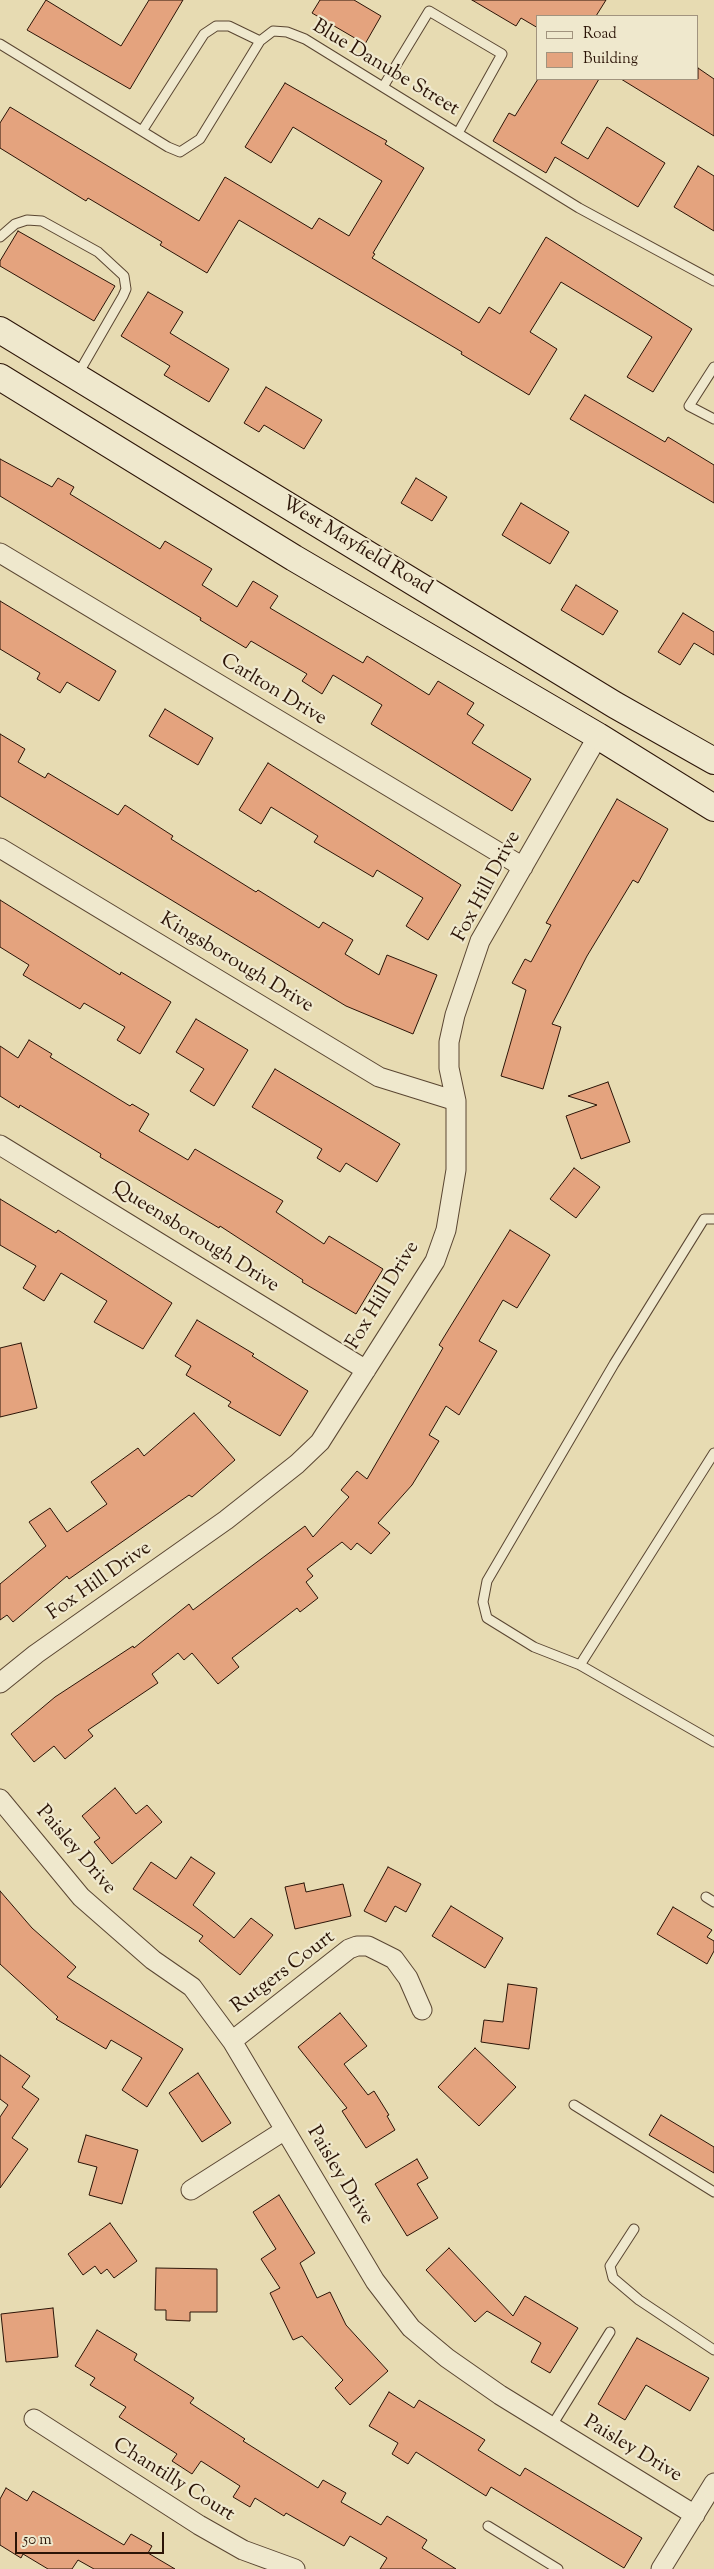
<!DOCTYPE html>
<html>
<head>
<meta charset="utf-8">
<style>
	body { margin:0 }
	#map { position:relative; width:714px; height:2569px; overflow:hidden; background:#e7dbb2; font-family:"Sorts Mill Goudy",serif }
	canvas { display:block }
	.legend { position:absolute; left:536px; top:15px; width:162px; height:65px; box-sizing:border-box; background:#efe8cd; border:1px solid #a1937e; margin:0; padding:6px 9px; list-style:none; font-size:15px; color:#2b1407 }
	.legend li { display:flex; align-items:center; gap:10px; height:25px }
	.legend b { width:25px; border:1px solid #a1937e }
	.scale { position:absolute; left:15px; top:2532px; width:149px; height:22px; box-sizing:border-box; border:2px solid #2b1407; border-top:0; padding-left:6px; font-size:15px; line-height:18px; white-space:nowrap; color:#2b1407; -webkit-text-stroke:4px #efe8cd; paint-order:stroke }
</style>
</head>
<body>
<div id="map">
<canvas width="714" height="2569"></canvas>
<ul class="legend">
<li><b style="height:6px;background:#efe8cd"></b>Road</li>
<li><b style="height:14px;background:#e4a37e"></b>Building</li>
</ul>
<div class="scale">50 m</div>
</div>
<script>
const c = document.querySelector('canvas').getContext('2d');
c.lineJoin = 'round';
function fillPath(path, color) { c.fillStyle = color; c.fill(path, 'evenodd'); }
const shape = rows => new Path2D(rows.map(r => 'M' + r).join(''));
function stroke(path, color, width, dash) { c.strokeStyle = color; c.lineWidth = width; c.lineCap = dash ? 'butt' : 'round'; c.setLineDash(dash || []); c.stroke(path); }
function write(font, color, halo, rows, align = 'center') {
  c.font = font + ' "Sorts Mill Goudy",serif'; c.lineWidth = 4.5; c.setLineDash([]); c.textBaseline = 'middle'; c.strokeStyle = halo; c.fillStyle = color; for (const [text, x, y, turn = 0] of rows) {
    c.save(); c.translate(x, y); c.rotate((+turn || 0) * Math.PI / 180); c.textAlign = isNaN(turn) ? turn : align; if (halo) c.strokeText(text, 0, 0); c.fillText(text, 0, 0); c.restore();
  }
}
const building = shape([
	[46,0,121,46,149,0,183,0,130,89,27,30,46,0],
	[320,0,354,0,381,16,365,44,312,13,320,0],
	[472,0,606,0,596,16,538,16,538,28,521,18,516,26,472,0],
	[698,68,714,79,714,136,621,79,698,79,698,68],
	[538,79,599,79,561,143,588,159,607,127,665,163,638,207,555,157,546,173,493,141,509,113,515,116,538,79],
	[285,83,387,141,385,144,424,168,373,253,375,254,372,258,479,323,489,307,500,314,546,237,692,329,653,392,627,377,652,337,561,282,530,332,557,349,529,395,461,354,462,352,239,220,207,273,160,245,162,242,88,198,86,201,0,148,0,123,10,107,199,221,225,177,312,229,319,218,349,236,382,181,293,127,271,163,245,147,285,83],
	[698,166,714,176,714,231,674,207,698,166],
	[18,231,115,286,94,321,0,266,0,261,18,231],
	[148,292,183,312,170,333,229,369,209,402,164,375,170,366,121,336,148,292],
	[266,387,322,420,304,449,264,425,259,432,244,423,266,387],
	[585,395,665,442,668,437,714,465,714,503,570,419,585,395],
	[0,459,52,487,58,478,74,487,70,494,160,549,165,541,212,569,202,585,237,607,253,581,278,596,270,608,363,663,367,656,429,695,438,681,474,703,467,714,484,725,472,743,531,779,512,811,371,724,382,705,333,675,322,694,302,681,307,674,251,641,246,648,200,620,201,618,0,496,0,459],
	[416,478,447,497,432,521,401,503,416,478],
	[521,503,569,532,550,564,502,535,521,503],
	[576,585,618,611,603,635,561,610,576,585],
	[0,601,116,671,99,701,67,682,60,693,37,679,40,673,0,649,0,601],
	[683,613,714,632,714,655,694,643,680,665,658,652,683,613],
	[165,709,213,738,198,765,149,736,165,709],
	[0,734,25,749,18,762,45,778,48,773,118,815,125,805,173,836,171,839,256,892,258,890,319,928,323,922,353,940,345,954,379,975,387,955,437,975,413,1034,346,1006,0,796,0,734],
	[268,763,461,885,428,940,406,926,423,898,377,870,373,877,314,842,318,836,271,807,261,824,239,810,268,763],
	[617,799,668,829,638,883,633,880,587,956,552,1024,561,1027,543,1089,501,1076,526,990,512,983,525,959,531,962,551,925,546,923,617,799],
	[0,900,120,975,121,972,171,1002,140,1054,117,1040,125,1027,84,1003,80,1009,23,975,29,965,0,947,0,900],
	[196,1019,248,1050,214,1106,190,1091,204,1069,176,1052,196,1019],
	[29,1040,52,1054,50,1057,130,1106,132,1104,149,1114,139,1131,188,1160,195,1149,283,1201,276,1212,324,1244,329,1236,383,1269,356,1314,302,1282,303,1280,220,1226,219,1228,100,1157,101,1154,20,1105,19,1108,0,1096,0,1046,18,1058,29,1040],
	[275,1069,400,1144,377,1182,346,1163,340,1172,317,1158,322,1149,252,1107,275,1069],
	[608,1082,630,1142,581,1159,566,1116,597,1105,568,1096,608,1082],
	[574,1168,600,1187,576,1218,550,1199,574,1168],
	[0,1199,56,1233,58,1230,172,1303,143,1349,94,1322,107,1301,61,1273,44,1301,23,1288,36,1266,0,1245,0,1199],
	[510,1230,550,1255,517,1308,503,1300,479,1341,497,1351,459,1415,446,1406,429,1435,439,1441,412,1485,378,1523,390,1533,371,1554,357,1543,351,1550,342,1542,307,1569,313,1576,306,1582,318,1598,300,1612,297,1608,232,1658,239,1667,218,1684,192,1653,184,1660,178,1653,152,1674,158,1683,88,1730,93,1736,65,1759,54,1746,34,1762,11,1734,55,1697,133,1646,134,1648,189,1604,193,1610,305,1526,313,1537,349,1497,341,1490,357,1471,367,1479,443,1348,439,1345,510,1230],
	[197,1320,254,1354,252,1356,308,1391,280,1436,228,1406,231,1402,186,1375,191,1366,175,1356,197,1320],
	[21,1343,37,1408,0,1417,0,1348,21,1343],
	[194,1413,235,1460,192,1497,189,1495,69,1579,67,1576,13,1622,7,1615,0,1620,0,1584,46,1546,29,1522,50,1508,67,1532,107,1504,91,1482,138,1448,144,1456,194,1413],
	[115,1788,136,1814,147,1805,162,1822,112,1864,94,1842,100,1838,82,1816,115,1788],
	[191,1857,215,1873,193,1905,234,1938,251,1918,273,1935,240,1975,199,1941,203,1936,133,1889,151,1862,176,1879,191,1857],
	[388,1867,421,1884,406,1912,395,1906,386,1922,364,1911,388,1867],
	[304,1883,306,1892,343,1884,351,1916,295,1929,285,1887,304,1883],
	[0,1891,32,1928,76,1967,67,1977,183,2049,147,2107,122,2090,142,2058,111,2040,106,2049,56,2019,58,2017,0,1964,0,1891],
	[451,1906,503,1938,485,1968,432,1936,451,1906],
	[673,1907,712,1930,707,1937,714,1941,714,1951,707,1964,657,1934,673,1907],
	[508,1984,537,1988,529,2049,481,2042,484,2020,503,2022,508,1984],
	[340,2013,367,2046,344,2064,368,2095,374,2091,389,2115,387,2116,395,2130,366,2148,342,2111,347,2108,298,2047,340,2013],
	[475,2048,516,2087,479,2126,438,2087,475,2048],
	[0,2055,30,2076,22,2087,39,2099,12,2138,28,2149,0,2188,0,2117,8,2105,0,2099,0,2055],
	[198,2073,231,2123,202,2142,169,2093,198,2073],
	[661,2115,714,2147,714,2173,649,2135,661,2115],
	[86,2135,138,2150,122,2204,89,2195,97,2167,78,2162,86,2135],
	[417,2159,428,2178,417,2184,438,2218,407,2236,375,2184,417,2159],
	[279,2195,315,2253,300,2263,317,2298,330,2292,346,2325,388,2371,350,2405,335,2388,343,2380,302,2336,293,2340,270,2293,280,2288,261,2259,276,2249,253,2212,279,2195],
	[110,2223,137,2261,114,2278,107,2269,101,2274,95,2266,83,2275,68,2254,110,2223],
	[449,2248,513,2316,525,2296,578,2328,550,2373,531,2362,541,2343,487,2311,475,2322,426,2270,449,2248],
	[156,2268,217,2269,217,2312,190,2312,190,2321,166,2320,166,2310,155,2310,156,2268],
	[53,2308,58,2357,6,2362,1,2314,53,2308],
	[97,2330,137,2354,134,2360,194,2398,190,2403,245,2439,243,2441,318,2488,323,2480,346,2493,341,2502,381,2525,387,2516,427,2540,422,2548,456,2569,380,2569,387,2558,350,2536,344,2546,286,2513,284,2516,255,2498,250,2507,233,2497,240,2486,201,2461,192,2474,172,2461,177,2454,119,2417,126,2407,90,2385,95,2378,75,2366,97,2330],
	[637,2338,709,2378,690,2411,646,2385,625,2420,598,2404,637,2338],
	[389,2392,414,2408,419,2400,485,2440,478,2450,520,2476,525,2468,642,2538,624,2568,491,2487,486,2496,416,2452,408,2464,392,2454,398,2443,369,2426,389,2392],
	[6,2488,27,2501,33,2491,124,2545,131,2534,152,2546,148,2553,175,2569,94,2569,78,2560,72,2569,48,2569,23,2554,21,2558,0,2545,0,2499,6,2488]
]);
fillPath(building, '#e4a37e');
stroke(building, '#2b1407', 1);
const lane = shape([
	[0,44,168,147,180,152,200,139,260,41,273,31,287,32,305,39,579,208,714,281],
	[383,87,429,11,502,54,458,133],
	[142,131,204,34,216,26,229,26,260,41],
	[0,237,15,224,27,220,42,221,98,252,124,276,126,289,123,296,78,374],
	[714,367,689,406,714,419],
	[714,1219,704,1219,614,1364,487,1581,483,1602,487,1618,534,1647,580,1665,714,1742],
	[580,1665,714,1453],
	[706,1897,714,1902],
	[574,2105,714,2192],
	[634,2229,610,2266,613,2278,639,2300,714,2350],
	[551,2427,610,2332],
	[488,2526,558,2569]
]);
const street = shape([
	[0,553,523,867],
	[0,848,379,1077,456,1101],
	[0,1145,366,1370],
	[0,1683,36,1654,226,1520,297,1464,320,1442,435,1261,446,1230,456,1170,456,1101,449,1068,449,1042,455,1015,480,941,598,736],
	[0,1799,81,1897,153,1960,192,1987,232,2041,375,2281,411,2328,447,2358,500,2395,695,2515],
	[232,2041,349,1949,357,1946,368,1946,394,1959,408,1978,422,2010],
	[191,2190,285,2130],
	[34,2419,199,2525,243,2550,295,2569],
	[661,2569,714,2483]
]);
const secondary = shape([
	[0,330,615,705,714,761],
	[0,377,294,558,598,736,714,808]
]);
stroke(lane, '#5a4632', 11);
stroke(street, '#5a4632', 21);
stroke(secondary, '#2b1407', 28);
stroke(lane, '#efe8cd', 9);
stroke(street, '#efe8cd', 19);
stroke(secondary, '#efe8cd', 26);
write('20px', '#2b1407', '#efe8cd', [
	["Blue Danube Street",385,69,31],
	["West Mayfield Road",356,547,31],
	["Carlton Drive",273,691,31],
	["Fox Hill Drive",488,887,-62],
	["Kingsborough Drive",236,964,31],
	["Queensborough Drive",195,1238,32],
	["Fox Hill Drive",384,1296,-59],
	["Fox Hill Drive",100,1582,-35],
	["Paisley Drive",75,1851,49],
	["Rutgers Court",284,1973,-37],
	["Paisley Drive",339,2176,59],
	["Paisley Drive",632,2450,31],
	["Chantilly Court",173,2481,32]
]);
</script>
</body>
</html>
